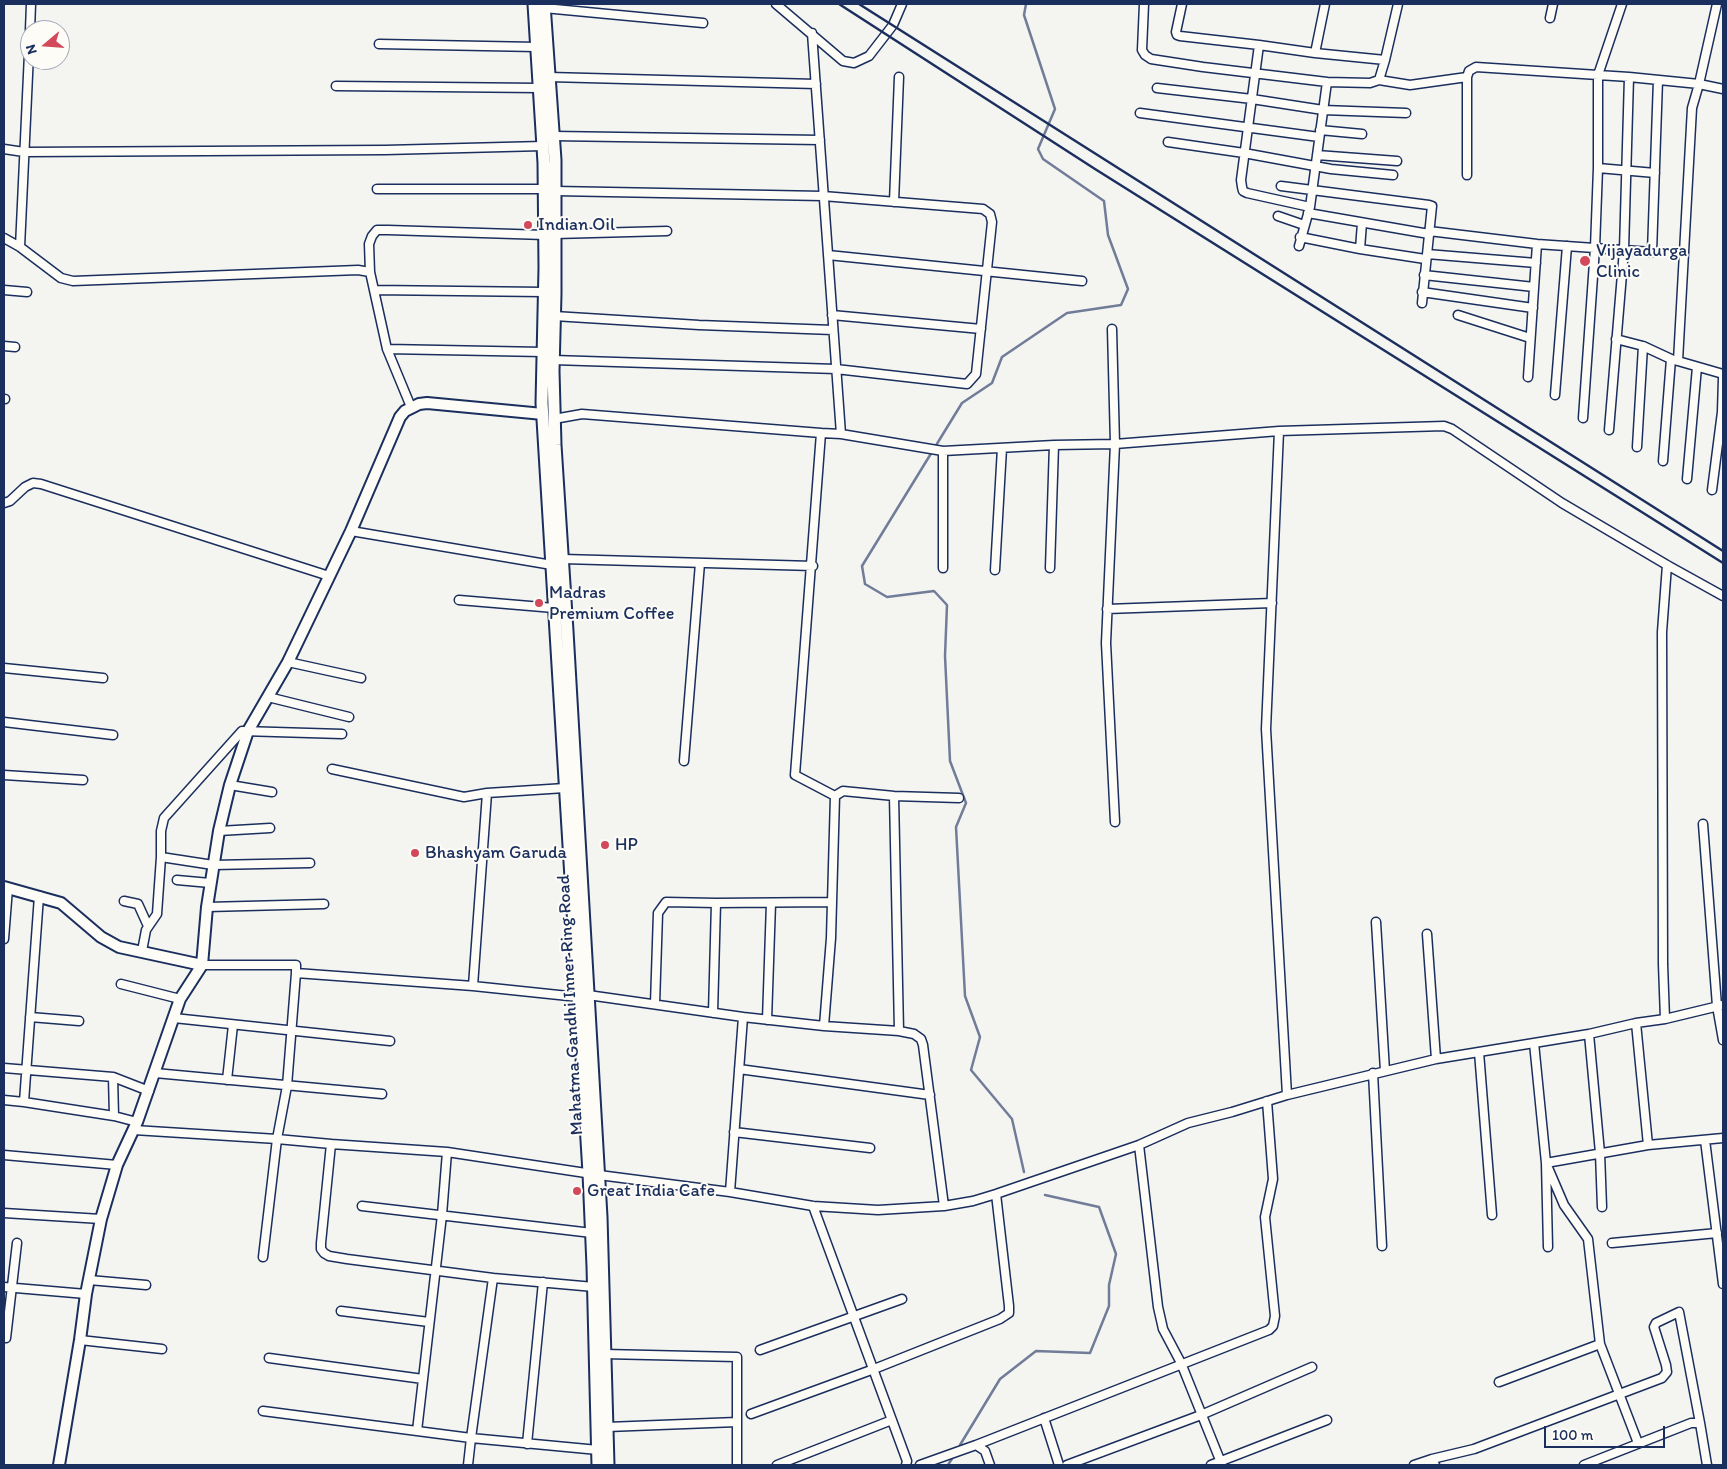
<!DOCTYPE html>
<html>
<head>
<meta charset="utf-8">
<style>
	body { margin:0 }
	#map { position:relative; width:1727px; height:1469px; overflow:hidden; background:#f4f4f1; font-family:Itim,sans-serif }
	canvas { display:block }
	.frame { position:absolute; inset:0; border:5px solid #1b2f5e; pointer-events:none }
	.north { position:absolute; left:20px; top:20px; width:50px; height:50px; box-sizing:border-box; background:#fdfcf7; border:1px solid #a3aaba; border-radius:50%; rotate:252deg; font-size:14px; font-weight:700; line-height:20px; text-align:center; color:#1b2f5e }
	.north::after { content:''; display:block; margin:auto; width:18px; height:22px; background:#d1495b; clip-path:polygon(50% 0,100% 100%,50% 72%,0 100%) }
	.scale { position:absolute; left:1544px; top:1426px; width:121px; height:22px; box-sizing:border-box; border:2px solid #1b2f5e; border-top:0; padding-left:6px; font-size:15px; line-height:18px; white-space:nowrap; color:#1b2f5e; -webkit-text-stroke:4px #fdfcf7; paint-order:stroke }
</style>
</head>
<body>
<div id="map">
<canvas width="1727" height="1469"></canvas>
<div class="frame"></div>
<div class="north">N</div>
<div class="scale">100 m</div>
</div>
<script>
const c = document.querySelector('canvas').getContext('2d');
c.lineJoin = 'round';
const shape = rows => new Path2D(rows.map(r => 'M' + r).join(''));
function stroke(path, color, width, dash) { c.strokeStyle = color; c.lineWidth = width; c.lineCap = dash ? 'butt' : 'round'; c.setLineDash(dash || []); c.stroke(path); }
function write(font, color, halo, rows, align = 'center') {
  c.font = font + ' Itim,sans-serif'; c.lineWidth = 4; c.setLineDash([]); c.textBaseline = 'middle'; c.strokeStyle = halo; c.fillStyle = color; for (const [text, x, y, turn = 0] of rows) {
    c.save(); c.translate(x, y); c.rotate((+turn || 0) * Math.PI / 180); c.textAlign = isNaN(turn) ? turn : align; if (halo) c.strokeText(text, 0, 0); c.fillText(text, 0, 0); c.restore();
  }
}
stroke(shape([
	[1024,1172,1012,1119,971,1070,980,1037,965,996,956,827,966,803,950,761,945,656,947,605,934,591,887,597,865,584,862,566,962,403,992,383,1002,357,1067,313,1121,305,1128,289,1108,235,1104,201,1043,159,1038,149,1055,109,1024,15,1026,4],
	[960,1445,1000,1379,1036,1351,1090,1353,1109,1306,1109,1285,1116,1254,1099,1207,1045,1195],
	[948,1465,953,1457]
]), '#717c98', 2.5);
const street = shape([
	[776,4,843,61,854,63,869,56,893,25,902,4],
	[1144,4,1142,50,1145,55,1151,59,1203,67,1327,82,1370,83,1379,80,1385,60],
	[1182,4,1176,32,1177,35,1180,36,1259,45,1315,53,1385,60,1398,4],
	[1622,4,1598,75,1629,77],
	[544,8,703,23],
	[1550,18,1553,4],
	[30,30,31,4],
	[812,33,841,434],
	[379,44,537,47],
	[1259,45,1241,180,1242,187,1243,191,1247,193,1310,207],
	[1315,53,1325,4],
	[549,77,816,84],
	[1379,80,1410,85,1467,77],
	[336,86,540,88],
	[1157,88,1252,99,1323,110,1406,113],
	[1140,113,1319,137],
	[1320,130,1362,134],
	[553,136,820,140],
	[1168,142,1244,153,1331,169,1393,175],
	[4,149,24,152,385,150,543,146],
	[1317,155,1397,161],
	[1598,168,1655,173],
	[1467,175,1467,77,1469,71,1476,67,1598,75,1598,168,1595,248,1583,418],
	[1281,186,1429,205,1432,206,1422,303],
	[377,189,544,189],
	[894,202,899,77],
	[1308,213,1429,234],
	[1278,216,1304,225],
	[1429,231,1537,244,1652,252,1658,80],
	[555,234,667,231],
	[1300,237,1360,249,1425,259],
	[4,238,20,247,61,278,73,281,358,270,370,272],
	[1299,246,1310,207,1327,82],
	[20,247,30,32],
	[1360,249,1362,223],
	[1427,254,1536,263],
	[828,255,1082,281],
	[1424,275,1534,287],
	[4,290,27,292],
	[374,290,544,292],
	[1422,292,1533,308],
	[832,315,981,329],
	[1458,315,1530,338],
	[554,316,699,325,833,330],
	[1112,329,1115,444,1106,643,1115,822],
	[1616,339,1643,346,1671,359,1723,374],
	[4,346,15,347],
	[387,349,543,352],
	[553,360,836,369,967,384,976,374,992,222,990,214,983,209,823,196,555,191],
	[1678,361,1692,108,1699,84,1717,4],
	[1528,377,1537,244],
	[1555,395,1567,246],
	[4,399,5,399],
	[411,407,387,349,370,272,369,244,372,236,377,230,388,230,545,235],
	[554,419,582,414,821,433],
	[1609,430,1624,250,1629,77,1699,84,1723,89],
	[1279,431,1444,426,1452,429,1562,503,1667,565,1723,596],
	[1637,447,1643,346],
	[943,451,943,568],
	[1663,461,1671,359],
	[1687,479,1697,367],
	[1712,490,1722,412,1723,378],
	[4,503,10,501,25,487,33,483,41,484,329,576],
	[351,531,552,565],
	[563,559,813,566],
	[1050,568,1054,445],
	[995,570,1002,448],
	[459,600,554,608],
	[1107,609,1272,603],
	[288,662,361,678],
	[4,668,103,678],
	[268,697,349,717],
	[4,722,113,735],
	[684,761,700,563],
	[332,769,464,797,487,793,565,788],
	[4,775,83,780],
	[230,785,272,792],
	[835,796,795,775,821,433,841,434,943,451,1054,445,1115,444,1279,431,1266,729,1287,1095],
	[894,796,899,1031],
	[1703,824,1717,1006,1723,1040],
	[219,831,270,828],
	[161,857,213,865,310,863],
	[177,880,210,883],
	[39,896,24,1102,114,1116,137,1122],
	[124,901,138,904,148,926],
	[716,903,832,902],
	[207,907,324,904],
	[1376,922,1385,1071],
	[1427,934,1436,1059],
	[4,939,8,888],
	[142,951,146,930,157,914,161,857,161,831,164,818,242,731,342,734],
	[202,965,296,965,296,973],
	[121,984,180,999],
	[473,986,487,793],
	[588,995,743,1017],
	[655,1004,658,913,666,902,716,903,713,1013],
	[30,1017,79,1021],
	[174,1018,390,1041],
	[1665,1019,1663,964,1662,632,1667,565],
	[767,1020,771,903],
	[1636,1023,1648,1145],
	[824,1026,831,938,835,796,843,791,894,796,959,798],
	[1589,1034,1600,1153,1602,1207],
	[1534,1043,1546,1163,1548,1247],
	[1479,1052,1492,1215],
	[4,1068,113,1077,149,1091],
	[739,1069,930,1095],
	[155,1073,382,1094],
	[1373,1073,1382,1246],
	[113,1077,114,1116],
	[227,1080,233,1025],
	[4,1100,24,1102],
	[134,1130,277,1139,331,1144,447,1152,599,1175,730,1192,813,1206,878,1210,944,1206,973,1201,996,1194,1139,1145,1188,1123,1232,1112,1287,1095,1436,1059,1589,1034,1636,1023,1665,1019,1723,1005],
	[734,1132,870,1148],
	[1705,1140,1723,1284],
	[1139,1145,1158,1307,1163,1329,1181,1363,1222,1465],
	[4,1155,117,1165],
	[1546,1163,1564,1205,1588,1239,1600,1344,1638,1443],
	[1546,1163,1648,1145,1723,1138],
	[730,1192,743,1017,824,1026,899,1031,914,1034,921,1039,923,1045,944,1206],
	[362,1206,592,1233],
	[813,1206,907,1461,906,1465],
	[4,1213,101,1219],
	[1612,1243,1717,1233],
	[263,1257,277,1139,287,1086,296,973,473,986,578,997],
	[493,1278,594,1287],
	[89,1280,146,1285],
	[4,1287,86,1294],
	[341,1311,429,1322],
	[6,1338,17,1243],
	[80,1340,162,1349],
	[760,1350,902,1299],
	[604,1354,737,1357,737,1465],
	[269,1358,423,1379],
	[1499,1382,1600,1344],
	[263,1411,471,1438,493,1278,347,1259,329,1256,324,1253,321,1249,321,1243,331,1144],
	[751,1414,874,1369,1000,1319,1009,1313,1009,1306,996,1194],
	[1044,1418,1059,1465],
	[607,1427,737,1422],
	[417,1431,442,1215,447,1152],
	[527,1444,543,1282],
	[976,1445,1269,1330,1273,1326,1275,1316,1265,1217,1273,1179,1267,1101],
	[1432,1459,1474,1449,1662,1378,1667,1372,1666,1365,1654,1327,1656,1323,1679,1312,1700,1423],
	[468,1465,471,1438,598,1450],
	[777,1465,892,1420],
	[920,1465,976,1445,985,1451,990,1465],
	[1067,1465,1201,1415,1312,1367],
	[1211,1465,1327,1420],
	[1414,1465,1432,1459,1435,1465],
	[1584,1465,1691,1423,1700,1423,1707,1465]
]);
const secondary = shape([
	[4,887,61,903,101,937,119,947,202,965],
	[59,1465,80,1340,86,1294,101,1219,117,1165,137,1122,180,999,202,965,207,907,219,831,230,785,248,731,288,662,351,531,400,417,405,411,419,404,427,403,543,414]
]);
const primary = shape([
	[534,4,544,163,545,268,542,403,589,1173,593,1266,598,1465],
	[544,4,555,160,555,294,553,371,555,445,567,631,601,1217,608,1465]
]);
stroke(street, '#1b2f5e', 11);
stroke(secondary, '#1b2f5e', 14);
stroke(primary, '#1b2f5e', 15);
stroke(street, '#fdfcf7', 8);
stroke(secondary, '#fdfcf7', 10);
stroke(primary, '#fdfcf7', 11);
stroke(shape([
	[839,4,1095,169,1723,563],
	[859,4,1723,551]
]), '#1b2f5e', 2.5);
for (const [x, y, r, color] of [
	[528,225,5,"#d1495b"],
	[1585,261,6,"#d1495b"],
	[539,603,5,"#d1495b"],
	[605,845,5,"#d1495b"],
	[415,853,5,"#d1495b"],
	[577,1191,5,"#d1495b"]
]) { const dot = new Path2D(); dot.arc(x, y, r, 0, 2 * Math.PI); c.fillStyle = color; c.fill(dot); stroke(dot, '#fdfcf7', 2); }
write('18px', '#1b2f5e', '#fdfcf7', [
	["Indian Oil",538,225],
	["Vijayadurga",1596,251],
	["Clinic",1596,272],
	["Madras",549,593],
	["Premium Coffee",549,614],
	["HP",615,845],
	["Bhashyam Garuda",425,853],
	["Great India Cafe",587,1191]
], 'left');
write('18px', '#1b2f5e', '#fdfcf7', [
	["Mahatma Gandhi Inner Ring Road",571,1005,-93]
]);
</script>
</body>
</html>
